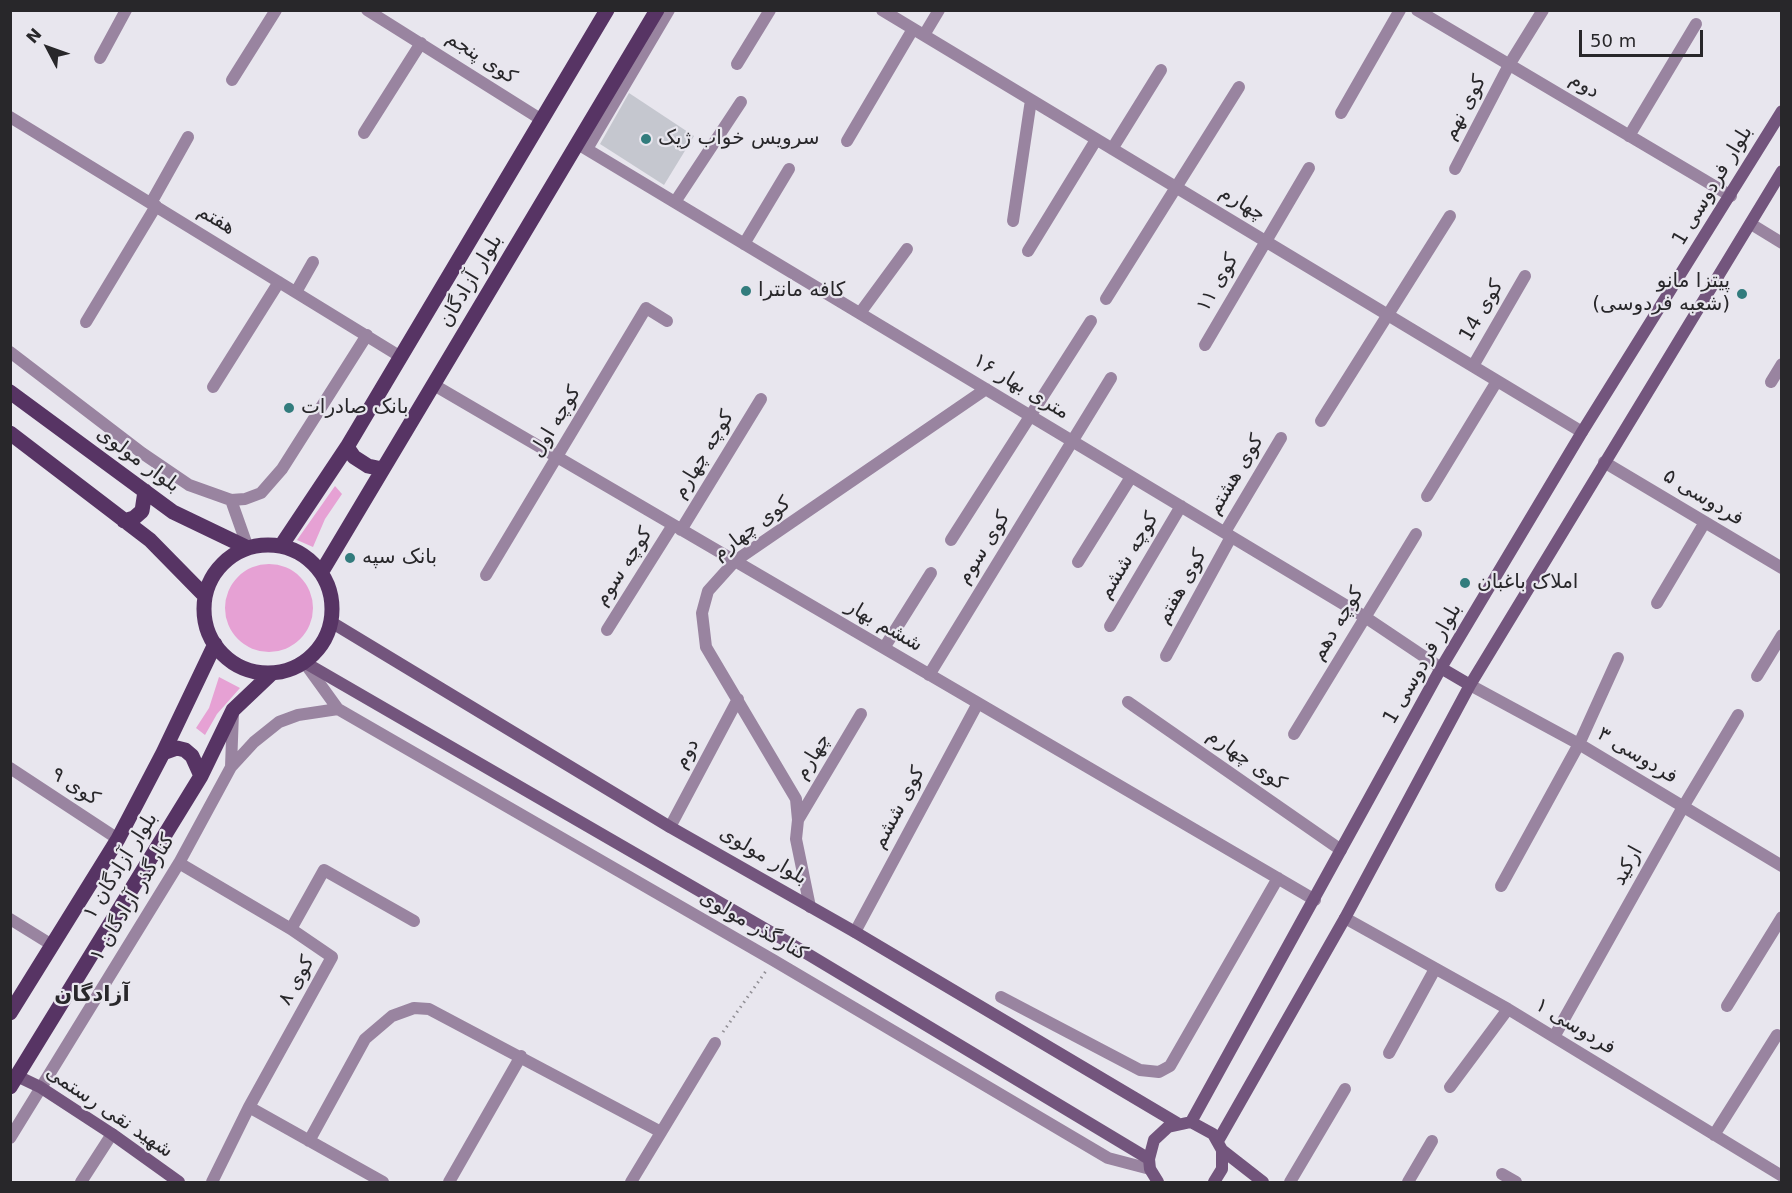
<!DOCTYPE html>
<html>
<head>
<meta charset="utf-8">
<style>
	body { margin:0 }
	#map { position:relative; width:1792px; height:1193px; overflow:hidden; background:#e8e6ee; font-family:"DejaVu Sans",sans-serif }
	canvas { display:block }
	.frame { position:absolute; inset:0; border:12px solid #28272a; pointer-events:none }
	.north { position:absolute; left:18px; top:18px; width:60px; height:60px; -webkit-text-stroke:4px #e8e6ee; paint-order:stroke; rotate:311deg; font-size:16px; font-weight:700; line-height:24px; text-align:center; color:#28272a }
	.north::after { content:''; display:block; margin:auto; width:21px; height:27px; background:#28272a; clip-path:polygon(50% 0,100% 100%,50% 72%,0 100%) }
	.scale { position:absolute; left:1579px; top:30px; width:124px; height:27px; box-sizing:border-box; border:3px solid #28272a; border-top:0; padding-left:8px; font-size:18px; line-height:21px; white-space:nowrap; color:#28272a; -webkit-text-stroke:4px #e8e6ee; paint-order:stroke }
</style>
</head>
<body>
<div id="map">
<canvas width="1792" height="1193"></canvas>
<div class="frame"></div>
<div class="north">N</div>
<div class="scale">50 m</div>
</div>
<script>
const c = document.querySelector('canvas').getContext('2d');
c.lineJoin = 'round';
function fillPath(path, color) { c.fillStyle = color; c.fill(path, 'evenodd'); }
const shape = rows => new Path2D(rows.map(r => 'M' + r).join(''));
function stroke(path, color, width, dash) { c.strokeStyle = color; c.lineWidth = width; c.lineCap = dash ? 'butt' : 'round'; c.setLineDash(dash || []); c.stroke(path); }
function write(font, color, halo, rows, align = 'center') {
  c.font = font + ' "DejaVu Sans","Noto Sans Arabic",sans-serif'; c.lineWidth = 4.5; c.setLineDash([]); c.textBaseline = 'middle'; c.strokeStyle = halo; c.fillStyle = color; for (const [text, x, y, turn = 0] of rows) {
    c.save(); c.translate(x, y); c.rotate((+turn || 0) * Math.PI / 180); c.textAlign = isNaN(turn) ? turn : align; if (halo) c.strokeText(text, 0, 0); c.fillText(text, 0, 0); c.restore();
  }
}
fillPath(shape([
	[335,486,342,494,325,519,313,547,297,540],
	'225 608a44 44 0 1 1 88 0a44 44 0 1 1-88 0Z',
	[219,677,240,688,217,714,205,735,196,728,209,708]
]), '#e6a1d4');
fillPath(shape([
	[629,93,694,136,664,185,600,144]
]), '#c5c7cf');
stroke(shape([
	[723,1032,766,971]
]), '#918f95', 3, [1.5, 4.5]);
stroke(shape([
	[367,10,542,120],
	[882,10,1582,432],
	[1417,10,1731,196],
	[924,35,939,10],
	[100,58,126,10],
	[737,64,770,10],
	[232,80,276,10],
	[1341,113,1400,10],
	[10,117,401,357],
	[364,133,421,43],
	[1629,136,1696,24],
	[847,141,913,29],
	[578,144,1365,617,1441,668],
	[587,149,669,10],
	[1112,149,1161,70],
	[1455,169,1509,65,1543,10],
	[675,202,741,102],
	[151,203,188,137],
	[1013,221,1031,100],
	[1751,224,1782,243],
	[744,244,789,169],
	[1028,251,1096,140],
	[296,292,313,262],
	[1106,299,1239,87],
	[860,313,907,249],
	[86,322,156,206],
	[1205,345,1309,168],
	[10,352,142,453,189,485,231,500,245,499,261,493,282,469,367,335],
	[1473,366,1525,276],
	[1771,382,1782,364],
	[434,385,1315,900],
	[213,387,279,282],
	[1321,421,1450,216],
	[1604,462,1782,568],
	[1427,496,1497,381],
	[231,500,248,548],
	[681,530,761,399],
	[1225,532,1281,438],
	[951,540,1091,321],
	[1078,562,1131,477],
	[486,575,646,308,667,321],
	[1657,603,1705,522],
	[1110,626,1181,506],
	[607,630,673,525],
	[884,648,931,573],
	[1166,656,1231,537],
	[304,662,338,709],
	[929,675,1111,378],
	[1757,676,1782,635],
	[1470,685,1579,744,1782,866],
	[1128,702,1341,850],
	[1294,734,1416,534],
	[231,767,233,712],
	[10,768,118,839],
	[798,820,861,714],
	[670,827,738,699],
	[179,863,291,929,332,957,249,1107,212,1182],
	[1501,886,1579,744,1618,658],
	[810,907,796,839,798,820,796,799,706,647,702,613,708,591,735,561,986,389],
	[1345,918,1508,1009,1782,1176],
	[10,919,52,945],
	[291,929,324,870,414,921],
	[855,932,978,703],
	[1001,997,1140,1070,1159,1072,1170,1066,1278,878],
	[1727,1006,1782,917],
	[1554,1037,1683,807,1738,715],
	[1389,1053,1435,969],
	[1450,1087,1508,1009],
	[249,1107,383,1182],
	[1714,1135,1777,1035],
	[10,1138,179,863,231,767,254,742,279,722,298,715,338,709,773,960,1108,1158,1150,1169],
	[309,1141,365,1039,392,1016,414,1008,429,1009,661,1132],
	[1502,1174,1516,1182],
	[81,1182,112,1134],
	[449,1182,521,1056],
	[631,1182,715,1043],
	[1290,1182,1345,1089],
	[1408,1182,1432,1141]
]), '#9984a0', 12);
stroke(shape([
	[331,622,670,827,855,932,1177,1123],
	[304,662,781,938,1149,1159],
	[1441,668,1470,685],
	[17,1076,40,1087,112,1134,179,1182],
	[1191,1122,1441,668,1582,432,1782,111],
	[1218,1141,1345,918,1470,685,1782,171],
	[1222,1150,1263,1182],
	[1158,1182,1150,1169,1149,1159,1154,1140,1168,1127,1191,1122,1213,1134,1222,1150,1222,1169,1214,1182]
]), '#73557d', 12);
stroke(shape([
	[10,392,173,512,248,548],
	[10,433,150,540,205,596],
	[347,447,354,457,368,466,382,469],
	[124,521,134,518,142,511,145,491],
	'204 609a64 64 0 1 1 128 0a64 64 0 1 1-128 0Z',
	[281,546,347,447,607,10],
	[321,573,657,10],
	[163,753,177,748,185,750,192,756,201,776],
	[10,1013,118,839,163,753,215,644],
	[10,1087,201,776,233,710,272,673]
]), '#573464', 15);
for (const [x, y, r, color] of [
	[646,139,6,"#327c7d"],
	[746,291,6,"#327c7d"],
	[1742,294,6,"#327c7d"],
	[289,408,6,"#327c7d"],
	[350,558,6,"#327c7d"],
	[1465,583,6,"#327c7d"]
]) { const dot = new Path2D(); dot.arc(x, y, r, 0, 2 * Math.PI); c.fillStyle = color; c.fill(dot); stroke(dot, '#e8e6ee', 2); }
write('20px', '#28272a', '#e8e6ee', [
	["کوی پنجم",481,58,33],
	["دوم",1584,86,31],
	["کوی نهم",1465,108,-62],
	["بلوار فردوسی 1",1713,186,-59],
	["چهارم",1242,204,31],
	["هفتم",216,220,31],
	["بلوار آزادگان",471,281,-59],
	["کوی ۱۱",1218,283,-60],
	["کوی 14",1482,311,-60],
	["۱۶ متری بهار",1021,387,31],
	["کوچه اول",556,422,-59],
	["کوچه چهارم",704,455,-59],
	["بلوار مولوی",138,460,36],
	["کوی هشتم",1236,475,-59],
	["فردوسی ۵",1703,498,31],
	["کوی چهارم",752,529,-37],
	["کوی سوم",984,548,-58],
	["کوچه ششم",1129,556,-59],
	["کوچه سوم",624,567,-57],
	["کوی هفتم",1182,587,-61],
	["کوچه دهم",1338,624,-59],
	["ششم بهار",884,626,30],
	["بلوار فردوسی 1",1423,664,-60],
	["دوم",687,754,-62],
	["فردوسی ۳",1637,756,31],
	["چهارم",813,757,-59],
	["کوی چهارم",1246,760,35],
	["کوی ۹",75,787,33],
	["کوی ششم",899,808,-62],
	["بلوار مولوی",763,856,30],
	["بلوار آزادگان ۱",121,866,-58],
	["ارکید",1628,866,-61],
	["کنارگذر آزادگان ۱",133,898,-59],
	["کنارگذر مولوی",753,926,30],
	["کوی ۸",297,981,-61],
	["فردوسی ۱",1575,1027,31],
	["شهید نقی رستمی",109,1112,34]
]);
write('20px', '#28272a', '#e8e6ee', [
	["سرویس خواب ژیک",658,139],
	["پیتزا مانو",1730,282,"right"],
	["(شعبه فردوسی)",1730,305,"right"],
	["کافه مانترا",758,291],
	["بانک صادرات",301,408],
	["بانک سپه",362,558],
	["املاک باغبان",1477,583]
], 'left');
write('bold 21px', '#28272a', '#e8e6ee', [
	["آزادگان",92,996]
]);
</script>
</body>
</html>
